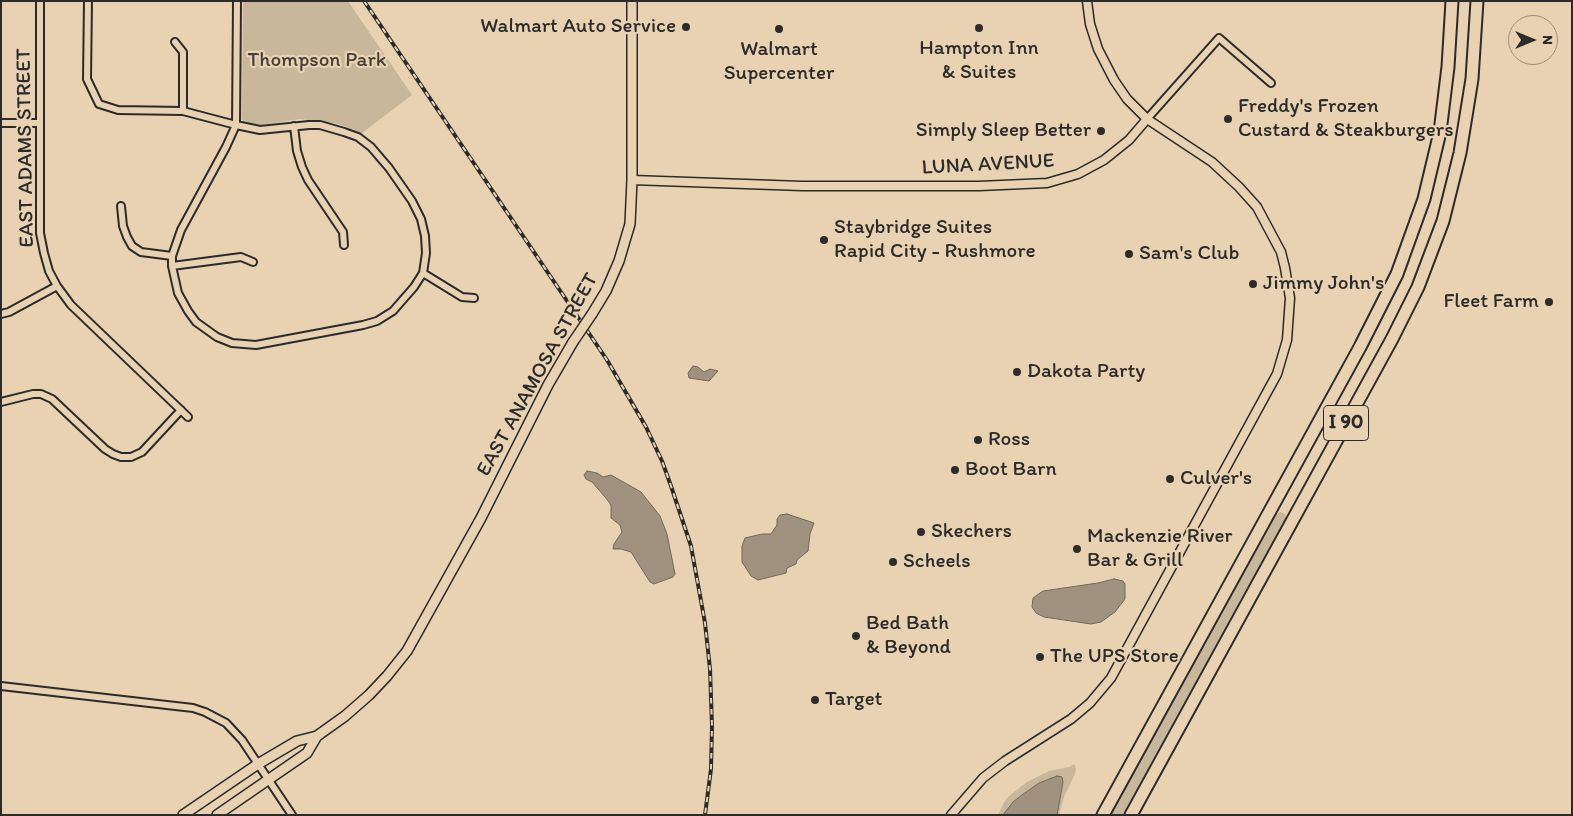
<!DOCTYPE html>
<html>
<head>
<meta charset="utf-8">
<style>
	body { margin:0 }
	#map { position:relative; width:1573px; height:816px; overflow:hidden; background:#e8d2b1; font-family:Itim,sans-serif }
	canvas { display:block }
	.frame { position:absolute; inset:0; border:2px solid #2b2b2b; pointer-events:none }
	.north { position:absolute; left:1508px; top:15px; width:50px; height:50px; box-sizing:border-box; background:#e8d2b1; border:1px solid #9c8f7b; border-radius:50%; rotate:90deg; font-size:14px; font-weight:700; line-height:20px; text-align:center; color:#2b2b2b }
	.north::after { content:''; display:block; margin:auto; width:18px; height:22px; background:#2b2b2b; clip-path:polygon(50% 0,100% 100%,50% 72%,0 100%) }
</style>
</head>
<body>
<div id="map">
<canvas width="1573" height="816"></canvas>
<div class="frame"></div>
<div class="north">N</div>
</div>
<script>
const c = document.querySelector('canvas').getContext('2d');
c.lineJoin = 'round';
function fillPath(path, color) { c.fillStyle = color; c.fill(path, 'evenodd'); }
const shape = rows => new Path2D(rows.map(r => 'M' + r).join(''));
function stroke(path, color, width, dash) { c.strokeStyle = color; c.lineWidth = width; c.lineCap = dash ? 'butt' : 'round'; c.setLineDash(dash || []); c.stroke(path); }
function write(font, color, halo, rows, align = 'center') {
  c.font = font + ' Itim,sans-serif'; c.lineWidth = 4.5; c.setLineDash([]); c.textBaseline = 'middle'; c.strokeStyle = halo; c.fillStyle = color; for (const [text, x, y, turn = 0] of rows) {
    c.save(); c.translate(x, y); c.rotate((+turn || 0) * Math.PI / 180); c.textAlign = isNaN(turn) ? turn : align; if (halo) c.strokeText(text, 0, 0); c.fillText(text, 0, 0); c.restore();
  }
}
fillPath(shape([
	[243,1,348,1,412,95,362,133,338,124,300,119,262,125,245,123,242,119],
	[1280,512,1285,514,1287,520,1126,815,1110,815,1275,515],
	[1074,764,1076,768,1075,774,1064,797,1059,815,998,815,1004,802,1009,796,1027,782,1049,771,1069,767]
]), '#c9b79b');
const water = shape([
	[693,366,698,367,704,372,710,369,718,371,709,381,689,378,688,373,693,366],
	[587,471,597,473,603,477,611,475,641,492,660,516,667,534,675,574,673,577,654,584,650,582,631,552,621,549,613,549,614,544,622,532,620,525,611,518,611,505,605,497,592,482,586,479,584,475,587,471],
	[787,514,814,523,810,534,808,551,797,560,796,564,787,568,786,573,758,580,751,576,742,562,742,546,745,538,762,534,771,534,777,525,777,519,780,515,787,514],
	[1114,579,1123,581,1125,584,1125,599,1115,612,1101,622,1091,624,1044,617,1036,613,1032,607,1033,598,1043,591,1098,583,1114,579],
	[1057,776,1062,777,1063,782,1057,815,1003,815,1013,802,1022,795,1039,783,1057,776]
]);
fillPath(water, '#a0927e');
stroke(water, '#71695d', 1);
const minor = shape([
	[40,1,40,233,44,253,49,271,57,286,71,305,188,417],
	[88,1,87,79,99,104,118,110,183,111,236,125,226,147,181,230,172,256,172,266,178,293,188,311,196,322,217,337,232,343,256,345,363,325,377,321,393,311,414,287,423,273,426,253,425,236,421,219,412,201,389,168,371,147,358,137,344,132,320,125,309,125,260,130,236,125,237,1],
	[175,42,183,52,183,111],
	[1147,119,1219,38,1271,83],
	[1,123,39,123],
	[294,126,297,151,302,167,308,180,343,232,344,245],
	[121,206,123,226,127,237,132,246,141,252,172,256],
	[172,266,241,257,253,262],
	[423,273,462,297,474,298],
	[1,314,9,312,57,286],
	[1,402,33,394,41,394,52,399,105,449,113,454,121,457,131,457,142,452,181,410],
	[1,686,193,708,205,712,226,723,242,740,292,815]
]);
const tertiary = shape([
	[632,180,802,186,979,186,1047,183,1078,174,1104,160,1129,140,1147,119],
	[951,815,983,778,1005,761,1071,719,1090,703,1111,678,1277,374,1287,340,1290,298,1285,268,1281,252,1257,207,1239,187,1212,162,1147,119,1127,99,1114,80,1098,49,1090,24,1087,1]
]);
const secondary = shape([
	[592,314,606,291,619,261,630,224,632,180,632,1],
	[183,815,258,764,297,741,317,736,345,716,369,695,387,676,407,651,481,518,548,385,573,342],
	[217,815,307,753,317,736]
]);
const motorway = shape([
	[1103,815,1360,347,1397,274,1424,199,1440,132,1448,67,1452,1],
	[1131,815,1392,339,1418,287,1443,221,1460,153,1472,79,1477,1]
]);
stroke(minor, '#2b2b2b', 10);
stroke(tertiary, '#2b2b2b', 11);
stroke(secondary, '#2b2b2b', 12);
stroke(motorway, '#2b2b2b', 15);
stroke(minor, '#e8d2b1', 6);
stroke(tertiary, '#e8d2b1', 8);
stroke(secondary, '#e8d2b1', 9);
stroke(motorway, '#e8d2b1', 11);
const rail = shape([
	[364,1,607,360,646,427,662,461,671,486,691,546,705,623,710,669,712,726,711,769,705,815]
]);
stroke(rail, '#2b2b2b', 4);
stroke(rail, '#e8d2b1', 2, [5.5]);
const secondaryBridge = shape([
	[573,342,592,314]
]);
stroke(secondaryBridge, '#2b2b2b', 12, []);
stroke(secondaryBridge, '#e8d2b1', 9);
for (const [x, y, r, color] of [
	[686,27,5,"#2b2b2b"],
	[979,28,5,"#2b2b2b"],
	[779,29,5,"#2b2b2b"],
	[1228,119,5,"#2b2b2b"],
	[1101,131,5,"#2b2b2b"],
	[824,240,5,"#2b2b2b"],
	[1129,254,5,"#2b2b2b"],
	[1253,284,5,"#2b2b2b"],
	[1549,302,5,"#2b2b2b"],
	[1017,372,5,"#2b2b2b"],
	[978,440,5,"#2b2b2b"],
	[955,470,5,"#2b2b2b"],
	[1170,479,5,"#2b2b2b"],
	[921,532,5,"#2b2b2b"],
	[1077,549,5,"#2b2b2b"],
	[893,562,5,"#2b2b2b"],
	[856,636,5,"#2b2b2b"],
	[1040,657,5,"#2b2b2b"],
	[815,700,5,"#2b2b2b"]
]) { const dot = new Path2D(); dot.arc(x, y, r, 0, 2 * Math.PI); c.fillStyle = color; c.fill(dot); stroke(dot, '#e8d2b1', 2); }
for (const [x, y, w] of [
	[1346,423,45]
]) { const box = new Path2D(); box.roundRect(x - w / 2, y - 17.5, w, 35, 4); c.fillStyle = '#e8d2b1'; c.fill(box); stroke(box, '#2b2b2b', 1); }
write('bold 20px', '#2b2b2b', null, [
	["I 90",1346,423]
]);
write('21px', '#2b2b2b', '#e8d2b1', [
	["Walmart Auto Service",676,27,"right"],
	["Hampton Inn",979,49,"center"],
	["& Suites",979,73,"center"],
	["Walmart",779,50,"center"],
	["Supercenter",779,74,"center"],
	["Freddy's Frozen",1238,107],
	["Custard & Steakburgers",1238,131],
	["Simply Sleep Better",1091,131,"right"],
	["Staybridge Suites",834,228],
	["Rapid City - Rushmore",834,252],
	["Sam's Club",1139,254],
	["Jimmy John's",1263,284],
	["Fleet Farm",1539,302,"right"],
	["Dakota Party",1027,372],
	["Ross",988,440],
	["Boot Barn",965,470],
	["Culver's",1180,479],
	["Skechers",931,532],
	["Mackenzie River",1087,537],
	["Bar & Grill",1087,561],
	["Scheels",903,562],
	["Bed Bath",866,624],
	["& Beyond",866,648],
	["The UPS Store",1050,657],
	["Target",825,700]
], 'left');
write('21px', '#43403c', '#e8d2b1', [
	["Thompson Park",317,61]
]);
write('21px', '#2b2b2b', '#e8d2b1', [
	["EAST ADAMS STREET",26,148,-91],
	["LUNA AVENUE",988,165,-3],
	["EAST ANAMOSA STREET",538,375,-61]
]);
</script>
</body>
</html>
